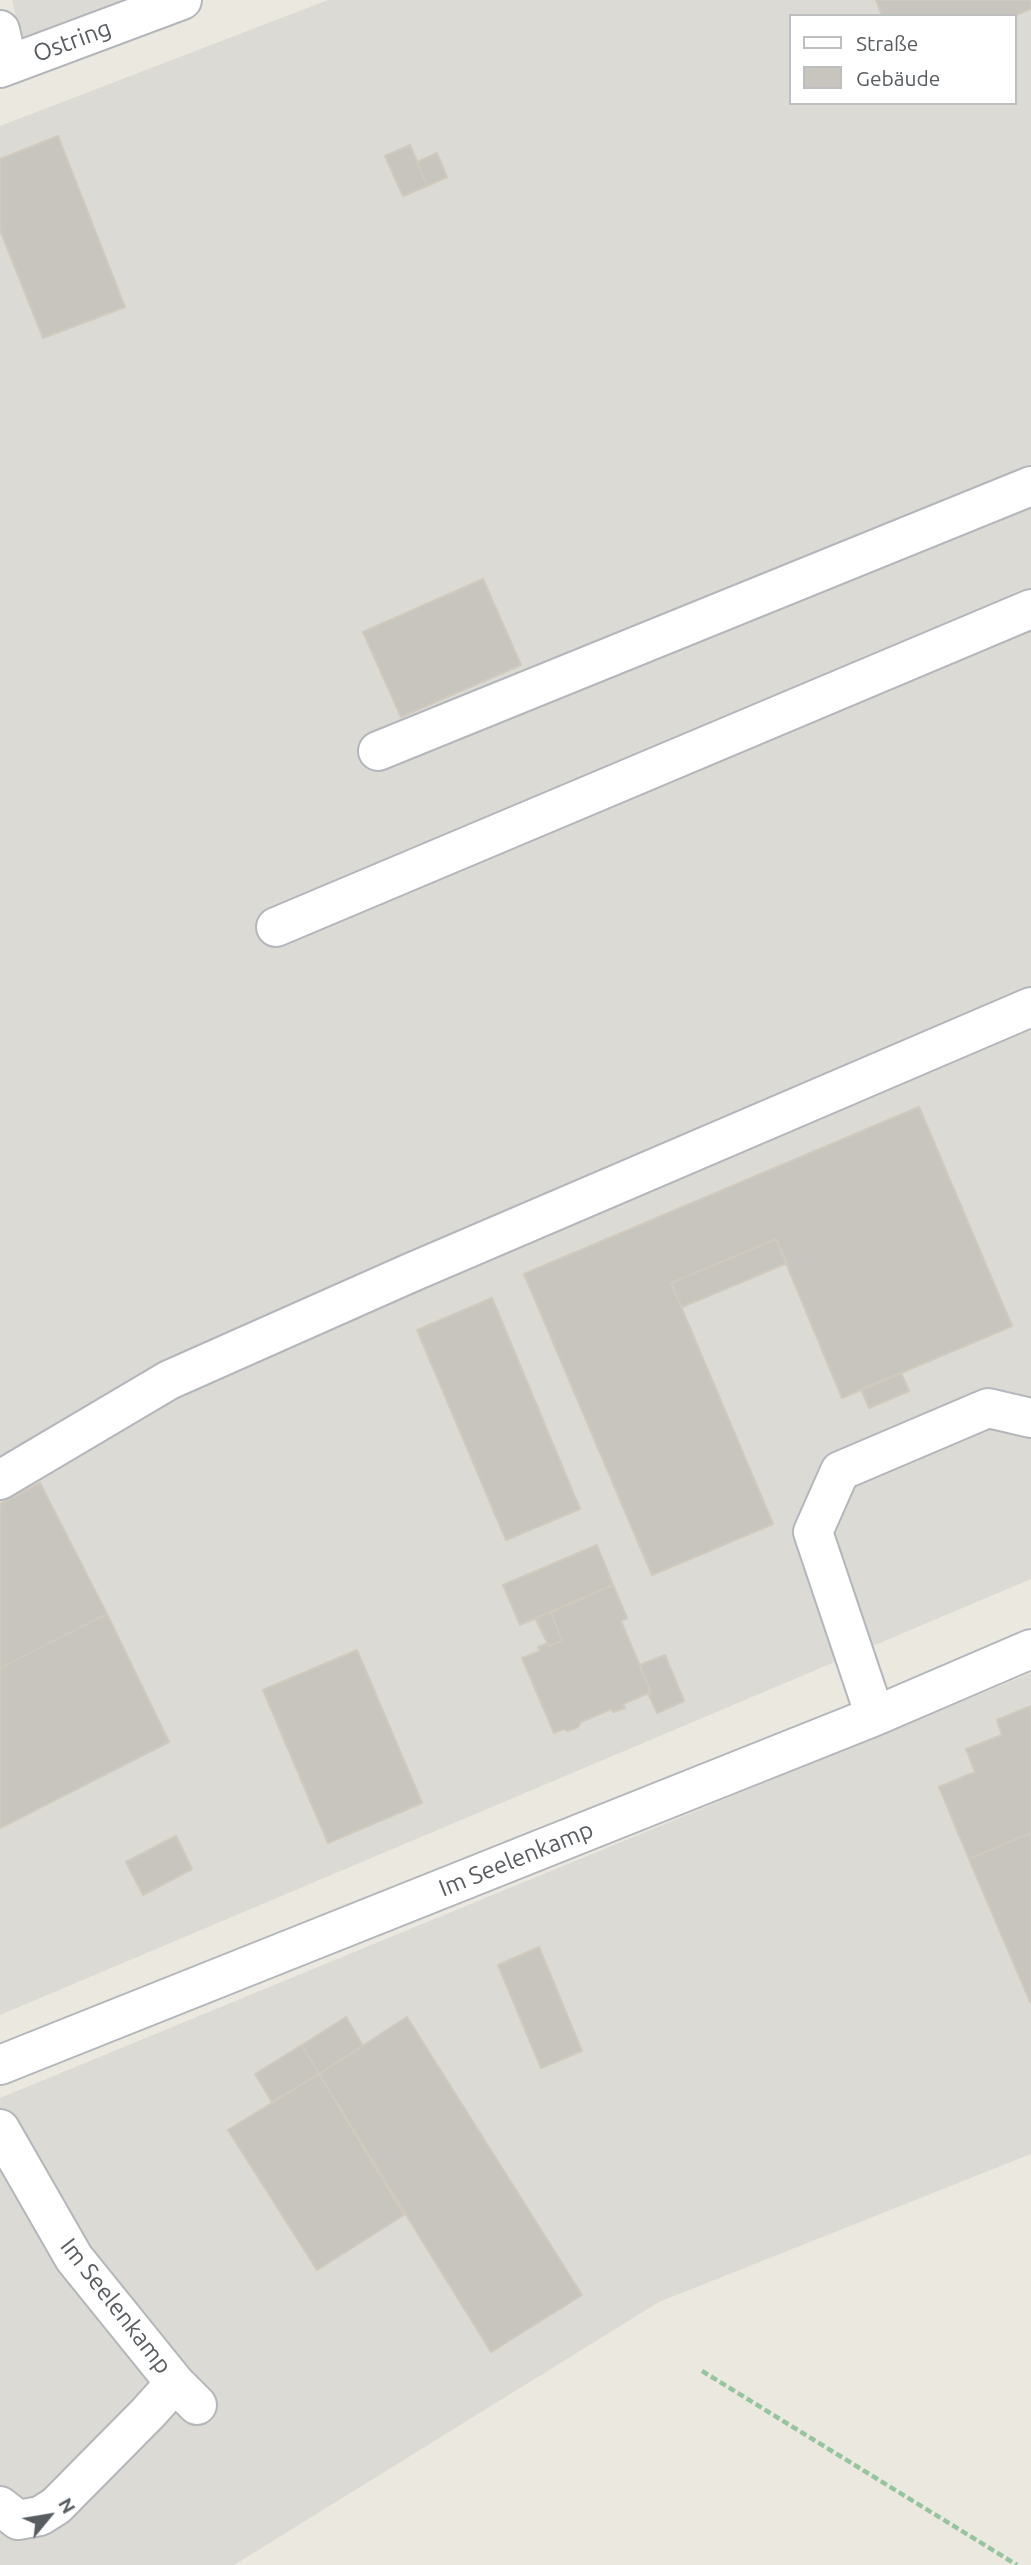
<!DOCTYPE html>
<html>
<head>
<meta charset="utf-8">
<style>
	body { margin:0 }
	#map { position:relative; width:1031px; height:2565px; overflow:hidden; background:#ebe8e0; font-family:Ubuntu,sans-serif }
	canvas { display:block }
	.legend { position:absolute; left:789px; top:14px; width:228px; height:91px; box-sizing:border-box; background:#fff; border:2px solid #bcbec0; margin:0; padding:9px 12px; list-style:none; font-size:21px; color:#585d61 }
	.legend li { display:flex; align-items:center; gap:14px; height:35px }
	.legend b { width:35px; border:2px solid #bcbec0 }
	.north { position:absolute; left:14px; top:2481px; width:70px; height:70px; -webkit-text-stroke:5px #fff; paint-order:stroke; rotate:60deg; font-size:19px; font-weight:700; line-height:28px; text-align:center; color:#585d61 }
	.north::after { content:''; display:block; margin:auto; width:24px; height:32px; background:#585d61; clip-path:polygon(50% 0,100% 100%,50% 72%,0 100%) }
</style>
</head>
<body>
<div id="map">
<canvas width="1031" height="2565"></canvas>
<ul class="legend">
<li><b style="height:9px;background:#fff"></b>Straße</li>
<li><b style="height:19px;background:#c8c5bf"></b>Gebäude</li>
</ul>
<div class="north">N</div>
</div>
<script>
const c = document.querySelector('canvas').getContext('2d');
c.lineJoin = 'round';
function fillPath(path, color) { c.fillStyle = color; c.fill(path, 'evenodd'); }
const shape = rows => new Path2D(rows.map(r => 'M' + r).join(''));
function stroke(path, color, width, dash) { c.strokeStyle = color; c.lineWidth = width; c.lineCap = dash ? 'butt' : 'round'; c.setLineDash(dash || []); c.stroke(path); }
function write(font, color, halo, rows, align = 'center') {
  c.font = font + ' Ubuntu,sans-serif'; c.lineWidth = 6; c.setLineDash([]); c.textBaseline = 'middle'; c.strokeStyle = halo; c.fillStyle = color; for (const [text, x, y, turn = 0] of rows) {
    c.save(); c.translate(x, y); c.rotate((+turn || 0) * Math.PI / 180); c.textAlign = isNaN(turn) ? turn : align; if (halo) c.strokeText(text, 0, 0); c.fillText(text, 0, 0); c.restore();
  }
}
fillPath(shape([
	[12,0,142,0,22,44],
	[328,0,1031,0,1031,1579,0,2015,0,126],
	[791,16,1015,16,1015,103,791,103],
	[1031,1673,1031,2154,659,2302,234,2565,0,2565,0,2098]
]), '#dcdad4');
const building = shape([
	[876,0,1031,0,1031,9,1013,16,882,16,876,0],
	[58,136,125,307,43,338,0,230,0,159,58,136],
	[410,145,427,186,403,196,385,156,410,145],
	[437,153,447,177,427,186,417,162,437,153],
	[483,579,521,665,401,717,363,632,483,579],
	[919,1107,1012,1326,842,1398,776,1239,671,1283,773,1524,652,1575,524,1274,919,1107],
	[776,1239,787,1263,682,1307,671,1283,776,1239],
	[492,1298,580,1509,506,1540,417,1330,492,1298],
	[901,1373,909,1391,869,1408,861,1389,901,1373],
	[40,1483,107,1614,0,1668,0,1504,40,1483],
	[597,1545,613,1585,520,1625,503,1585,597,1545],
	[613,1585,627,1618,621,1621,651,1692,623,1704,625,1708,613,1712,611,1709,581,1722,578,1727,568,1731,563,1729,554,1733,522,1658,540,1651,538,1647,546,1644,549,1643,549,1646,562,1641,551,1612,613,1585],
	[551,1612,562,1641,549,1646,535,1618,551,1612],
	[107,1614,169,1742,0,1828,0,1668,107,1614],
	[357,1650,422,1803,328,1843,263,1690,357,1650],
	[665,1655,684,1701,657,1713,648,1693,651,1692,640,1665,665,1655],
	[1031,1706,1031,1833,969,1859,939,1787,975,1772,966,1749,1002,1735,997,1720,1031,1706],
	[1031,1833,1031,2004,969,1859,1031,1833],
	[176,1836,192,1869,143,1895,126,1862,176,1836],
	[539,1947,582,2051,541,2068,498,1965,539,1947],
	[346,2017,363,2046,319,2074,302,2045,346,2017],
	[407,2017,582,2295,491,2352,319,2074,407,2017],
	[302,2045,319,2074,272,2102,255,2074,302,2045],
	[319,2074,404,2215,317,2270,228,2130,319,2074]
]);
fillPath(building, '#c8c5bf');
stroke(building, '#d0c9be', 2);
const minor = shape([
	[0,30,8,65],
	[0,68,182,0],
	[378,751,1031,486],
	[276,927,1031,609],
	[0,1480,169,1380,410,1273,1031,1007],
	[875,1716,813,1532,840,1471,988,1408,1031,1418],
	[0,2065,875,1716,1031,1649],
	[0,2129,74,2258,175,2383,197,2405],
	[0,2506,18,2520,40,2516,56,2506,148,2413,175,2383]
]);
stroke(minor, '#b3b6ba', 42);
stroke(shape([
	[702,2371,1017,2565]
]), '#95c49f', 4.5, [7, 3.5]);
stroke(minor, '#fff', 38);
write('24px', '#585d61', '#fff', [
	["Ostring",72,41,-20],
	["Im Seelenkamp",516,1859,-22],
	["Im Seelenkamp",116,2306,52]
]);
</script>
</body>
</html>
